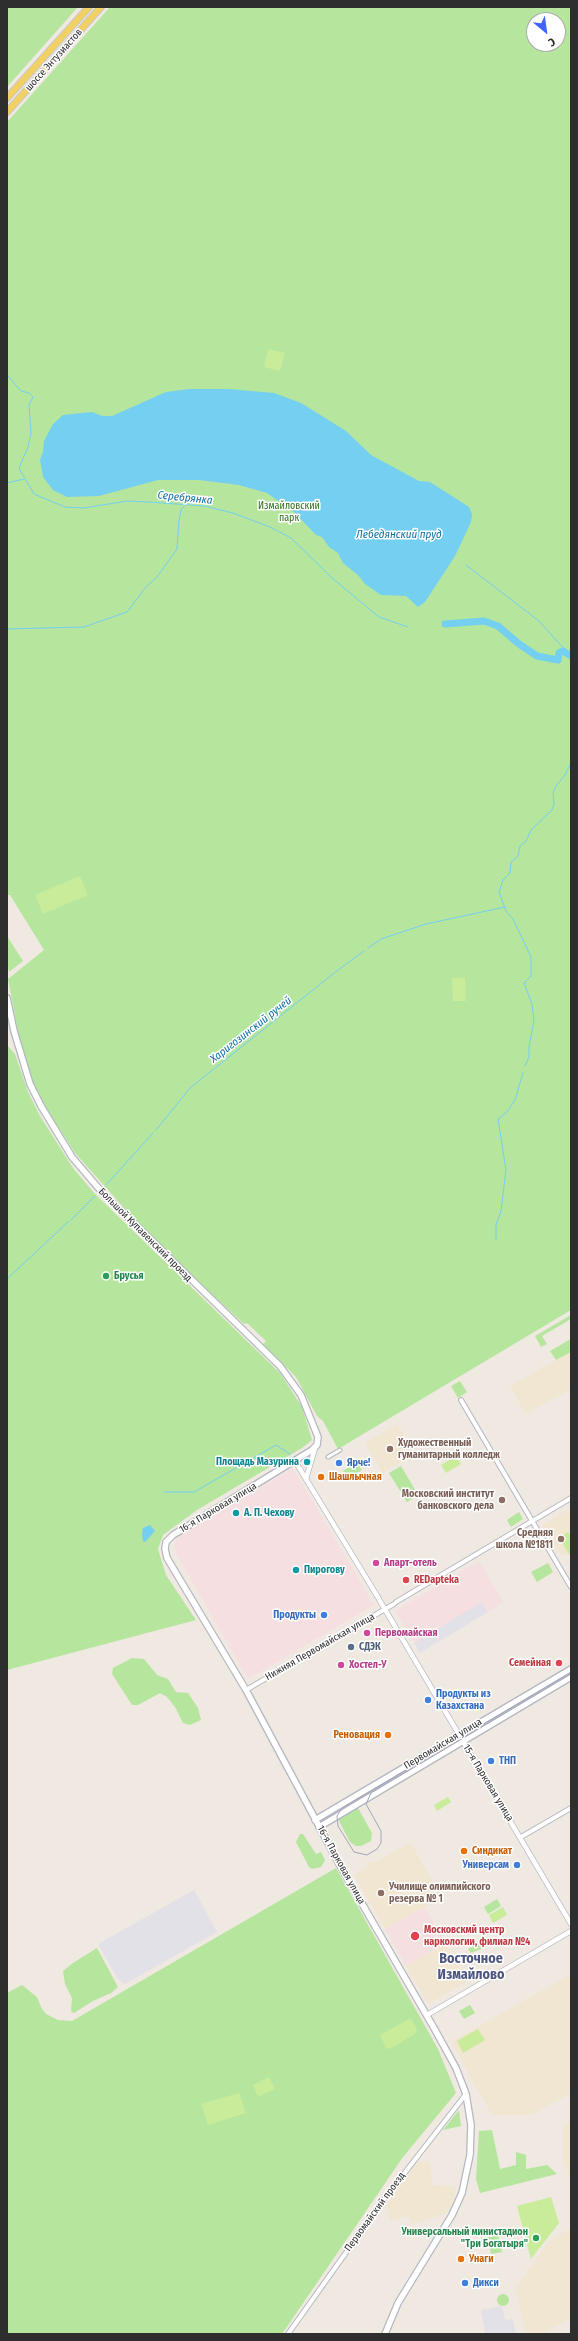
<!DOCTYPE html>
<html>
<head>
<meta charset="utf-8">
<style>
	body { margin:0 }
	#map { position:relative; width:578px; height:2341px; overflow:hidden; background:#efe9e1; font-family:"Fira Sans Condensed",sans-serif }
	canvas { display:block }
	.frame { position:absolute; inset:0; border:8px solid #2e2e2e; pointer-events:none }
	.north { position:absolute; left:526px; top:12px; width:40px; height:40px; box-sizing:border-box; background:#fff; border:1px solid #ababab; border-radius:50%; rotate:151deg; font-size:11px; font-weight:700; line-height:16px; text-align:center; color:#2e2e2e }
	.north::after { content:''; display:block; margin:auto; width:14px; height:18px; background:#4264fb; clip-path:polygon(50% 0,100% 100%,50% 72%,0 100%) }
</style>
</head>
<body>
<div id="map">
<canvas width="578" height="2341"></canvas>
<div class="frame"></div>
<div class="north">С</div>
</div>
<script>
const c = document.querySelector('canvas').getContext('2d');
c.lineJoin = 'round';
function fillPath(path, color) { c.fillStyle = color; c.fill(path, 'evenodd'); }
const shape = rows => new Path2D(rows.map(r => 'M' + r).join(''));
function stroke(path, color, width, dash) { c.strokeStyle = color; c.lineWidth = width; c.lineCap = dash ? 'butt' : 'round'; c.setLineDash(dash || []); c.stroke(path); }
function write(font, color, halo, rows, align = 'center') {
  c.font = font + ' "Fira Sans Condensed",sans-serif'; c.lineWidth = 3; c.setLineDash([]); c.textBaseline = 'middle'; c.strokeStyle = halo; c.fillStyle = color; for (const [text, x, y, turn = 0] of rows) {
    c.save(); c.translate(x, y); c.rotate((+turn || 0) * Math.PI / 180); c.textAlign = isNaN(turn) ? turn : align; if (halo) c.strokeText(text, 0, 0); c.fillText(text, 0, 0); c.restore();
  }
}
fillPath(shape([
	[482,1601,488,1612,420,1653,414,1643],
	[194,1890,217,1932,125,1984,117,1978,98,1944],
	[502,2306,505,2320,513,2319,516,2334,485,2334,481,2310]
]), '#e3e1e8');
fillPath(shape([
	[571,1352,571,1389,526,1414,510,1386],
	[397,1424,414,1454,383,1473,365,1443],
	[571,1508,571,1556,560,1554,542,1525],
	[410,1842,442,1897,385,1929,354,1875,368,1867,366,1864,373,1861,375,1863],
	[446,1943,468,1981,428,2004,406,1966],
	[571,1974,571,2093,532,2115,492,2115,451,2042],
	[571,2121,571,2181,563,2159,563,2126],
	[430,2161,432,2185,456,2186,453,2202,446,2214,411,2224,409,2216,390,2221,386,2205,418,2162],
	[571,2228,571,2318,542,2334,526,2334,515,2289,548,2242]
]), '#f0e6d1');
fillPath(shape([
	[293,1468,374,1605,248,1679,176,1553,174,1543,182,1533],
	[479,1561,503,1602,488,1612,482,1602,414,1643,395,1611],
	[424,1907,446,1943,406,1966,385,1929]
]), '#f5dfe0');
fillPath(shape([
	[7,7,78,7,7,87],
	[110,7,571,7,571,1310,338,1449,323,1421,317,1416,296,1377,263,1344,266,1341,247,1323,244,1324,231,1312,142,1228,75,1153,42,1102,32,1079,19,1037,8,979,44,950,10,895,7,895,7,122],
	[534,20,558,20,558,44,534,44],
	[7,936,23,961,9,972,7,961],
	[7,1045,15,1054,28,1092,40,1116,73,1168,95,1194,280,1373,302,1407,312,1440,302,1448,197,1510,163,1535,158,1549,166,1575,196,1620,7,1670],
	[571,1315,571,1319,542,1336,547,1344,541,1347,535,1336],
	[571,1339,571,1352,556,1360,550,1351],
	[460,1381,467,1392,458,1398,451,1386],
	[357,1462,362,1470,348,1479,343,1471],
	[401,1466,418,1495,407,1502,389,1473],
	[519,1512,523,1519,511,1527,507,1520],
	[548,1563,553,1572,537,1582,531,1572],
	[132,1658,144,1659,157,1675,168,1679,176,1692,188,1693,198,1708,201,1720,190,1725,183,1723,175,1707,167,1697,160,1693,138,1705,132,1705,112,1674,113,1668],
	[358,1808,372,1833,371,1841,361,1846,356,1846,350,1842,338,1819],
	[300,1834,303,1834,316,1854,321,1852,325,1860,321,1867,312,1869,309,1867,296,1842],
	[336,1868,438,2049,456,2093,403,2157,282,2334,7,2334,7,1993,22,1985,37,1997,42,2009,46,2014,58,2020,72,2021],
	[497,1899,501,1906,488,1914,484,1907],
	[482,1940,486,1947,471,1953,468,1949],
	[97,1948,118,1987,111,1993,93,2001,74,2013,71,2011,72,1998,65,1984,63,1971,73,1963],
	[470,2005,475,2013,464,2019,459,2011],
	[459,2110,461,2126,443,2130],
	[492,2130,500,2169,516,2165,516,2152,526,2155,526,2169,547,2165,557,2174,480,2193,476,2179,479,2131],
	[498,2235,502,2252,491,2254,488,2237],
	'497 2300a6 6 0 1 1 12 0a6 6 0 1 1-12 0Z'
]), '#b6e59e');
fillPath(shape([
	[268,349,285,353,280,371,264,367],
	[80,876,88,895,43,914,35,895],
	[452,978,465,978,466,1001,453,1001],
	[456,1456,461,1464,446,1473,441,1465],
	[568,1532,571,1537,571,1552,569,1554,559,1537],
	[448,1797,451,1802,437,1811,434,1805],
	[503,1907,507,1915,493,1923,489,1915],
	[409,2019,411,2019,417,2029,416,2033,390,2049,386,2048,380,2035],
	[478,2029,485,2040,463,2053,457,2041],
	[269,2077,275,2089,258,2097,253,2085],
	[239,2093,246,2113,208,2125,201,2104],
	[551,2197,559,2223,531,2259,517,2206]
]), '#c9ec9a');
fillPath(shape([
	[189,389,229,389,274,393,301,403,346,431,371,455,419,481,430,482,469,507,472,514,471,522,455,556,425,602,418,607,406,596,381,595,365,584,358,575,343,563,338,553,329,547,322,537,316,535,294,512,267,493,239,485,199,480,158,480,99,496,67,497,53,490,43,477,40,460,43,452,44,441,53,424,63,415,92,412,102,416,112,416,166,392],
	[150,1525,155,1531,145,1542,143,1541,142,1534,143,1528]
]), '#75cff0');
stroke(shape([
	[7,375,21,391,29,393,33,397,29,405,31,433,28,447,19,468,34,494,65,507,84,508,127,501,149,502,204,506,233,513,270,527,291,538,331,577,379,617,408,627],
	[7,483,24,479],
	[466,565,539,621,568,653],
	[7,629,84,627,127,612,146,587,157,577,177,549,179,520,181,510,185,505],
	[368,948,381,939,426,924,505,907],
	[525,1066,529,1057,529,1047,534,1021,532,1004,524,983,531,976,531,957,513,919,506,911,499,892,503,880,510,873,511,862,518,856,520,846,526,841,531,830,552,810,554,804,553,793,556,786,565,775,571,763],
	[156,1130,190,1088,338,970,364,951],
	[106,1185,153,1133],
	[71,1220,95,1196],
	[496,1239,496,1225,501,1211,506,1170,498,1119,507,1112,515,1100,523,1073],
	[7,1279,69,1221],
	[164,1492,194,1492,276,1445,290,1454]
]), '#75cff0', 1);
stroke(shape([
	[445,624,484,621,498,626,519,644,537,656,558,660,559,653,563,651,571,656]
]), '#75cff0', 7);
const pedestrian = shape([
	[328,1457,340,1450]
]);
const minor = shape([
	[461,1400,571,1587],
	[396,1602,571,1498],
	[246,1690,394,1604],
	[521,1837,571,1808],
	[288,2334,382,2202,466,2094]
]);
const tertiary = shape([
	[295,1461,379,1599],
	[306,1479,315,1448],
	[380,1601,571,1924],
	[427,2015,571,1931]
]);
const secondary = shape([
	[7,998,14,1031,30,1084,41,1106,72,1157,101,1191,280,1366,301,1395,318,1437,317,1445,312,1450,173,1535,166,1542,165,1549,167,1558,246,1690,342,1869,434,2028,456,2068,466,2094,471,2125,470,2155,462,2193,452,2215,398,2303,385,2334],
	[315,1820,571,1669],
	[319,1827,571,1677]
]);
const primary = shape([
	[7,98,89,7],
	[7,112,101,7]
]);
stroke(pedestrian, '#b4b7c1', 5);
stroke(minor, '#b4b7c1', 6);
stroke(tertiary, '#b4b7c1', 6);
stroke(secondary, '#b4b7c1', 8);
stroke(primary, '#c9c9c9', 8);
stroke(pedestrian, '#fff', 3);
stroke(minor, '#fff', 4);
stroke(tertiary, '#fff', 4.5);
stroke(secondary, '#fff', 5.5);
stroke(primary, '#f2d163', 6);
stroke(shape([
	[571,1672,342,1808,337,1816,338,1826,354,1852,367,1855,377,1849,381,1843,381,1831,366,1804,371,1793,571,1674]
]), '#a3a6b8', 1);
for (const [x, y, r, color] of [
	[106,1276,4,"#2e9e5b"],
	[390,1449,4,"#8d6e63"],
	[307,1462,4,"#0f9aa8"],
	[339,1463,4,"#3f7fe0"],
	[321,1477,4,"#e8710a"],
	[502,1500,4,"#8d6e63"],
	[236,1513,4,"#0f9aa8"],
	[561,1539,4,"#8d6e63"],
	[376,1563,4,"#d1479c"],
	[296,1570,4,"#0f9aa8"],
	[406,1580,4,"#e0444e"],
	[324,1615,4,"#3f7fe0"],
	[367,1633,4,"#d1479c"],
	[351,1647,4,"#5c6f8a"],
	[559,1663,4,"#e0444e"],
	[341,1665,4,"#d1479c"],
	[428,1700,4,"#3f7fe0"],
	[388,1735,4,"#e8710a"],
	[491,1761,4,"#3f7fe0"],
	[464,1851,4,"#e8710a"],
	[517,1865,4,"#3f7fe0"],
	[381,1893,4,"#8d6e63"],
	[415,1936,5,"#e0444e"],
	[536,2238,4,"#2e9e5b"],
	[461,2259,4,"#e8710a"],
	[465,2283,4,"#3f7fe0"]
]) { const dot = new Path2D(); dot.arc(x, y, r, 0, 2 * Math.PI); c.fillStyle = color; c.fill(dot); stroke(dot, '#fff', 1.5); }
write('10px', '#2e2e2e', '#fff', [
	["шоссе Энтузиастов",54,60,-48],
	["Большой Купавенский проезд",145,1235,45],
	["16-я Парковая улица",218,1508,-31],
	["Нижняя Первомайская улица",320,1647,-30],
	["Первомайская улица",443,1744,-31],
	["15-я Парковая улица",488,1783,59],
	["16-я Парковая улица",341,1865,61],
	["Первомайский проезд",375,2212,-54]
]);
write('10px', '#2c6e1b', '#fff', [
	["Измайловский",289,506],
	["парк",289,518]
]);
write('bold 10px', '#27864d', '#fff', [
	["Брусья",114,1276],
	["Универсальный министадион",528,2232,"right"],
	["\"Три Богатыря\"",528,2244,"right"]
], 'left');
write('bold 10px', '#785e54', '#fff', [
	["Художественный",398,1443],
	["гуманитарный колледж",398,1455],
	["Московский институт",494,1494,"right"],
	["банковского дела",494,1506,"right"],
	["Средняя",553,1533,"right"],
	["школа №1811",553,1545,"right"],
	["Училище олимпийского",389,1887],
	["резерва № 1",389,1899]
], 'left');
write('bold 10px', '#0d838f', '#fff', [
	["Площадь Мазурина",299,1462,"right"],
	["А. П. Чехову",244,1513],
	["Пирогову",304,1570]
], 'left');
write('bold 10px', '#366cbe', '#fff', [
	["Ярче!",347,1463],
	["Продукты",316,1615,"right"],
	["Продукты из",436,1694],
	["Казахстана",436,1706],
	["ТНП",499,1761],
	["Универсам",509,1865,"right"],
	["Дикси",473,2283]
], 'left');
write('bold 10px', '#c56008', '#fff', [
	["Шашлычная",329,1477],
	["Реновация",380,1735,"right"],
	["Синдикат",472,1851],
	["Унаги",469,2259]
], 'left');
write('bold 10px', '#b23c85', '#fff', [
	["Апарт-отель",384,1563],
	["Первомайская",375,1633],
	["Хостел-У",349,1665]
], 'left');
write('bold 10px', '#be3a42', '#fff', [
	["REDapteka",414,1580],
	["Семейная",551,1663,"right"],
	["Московскмй центр",424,1930],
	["наркологии, филиал №4",424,1942]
], 'left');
write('bold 10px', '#4e5e75', '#fff', [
	["СДЭК",359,1647]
], 'left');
write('italic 11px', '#0d6fa3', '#fff', [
	["Серебрянка",185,498,6],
	["Лебедянский пруд",399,535],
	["Харигозинский ручей",251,1030,-38]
]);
write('bold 14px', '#4d5680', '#fff', [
	["Восточное",471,1959],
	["Измайлово",471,1975]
]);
</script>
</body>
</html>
